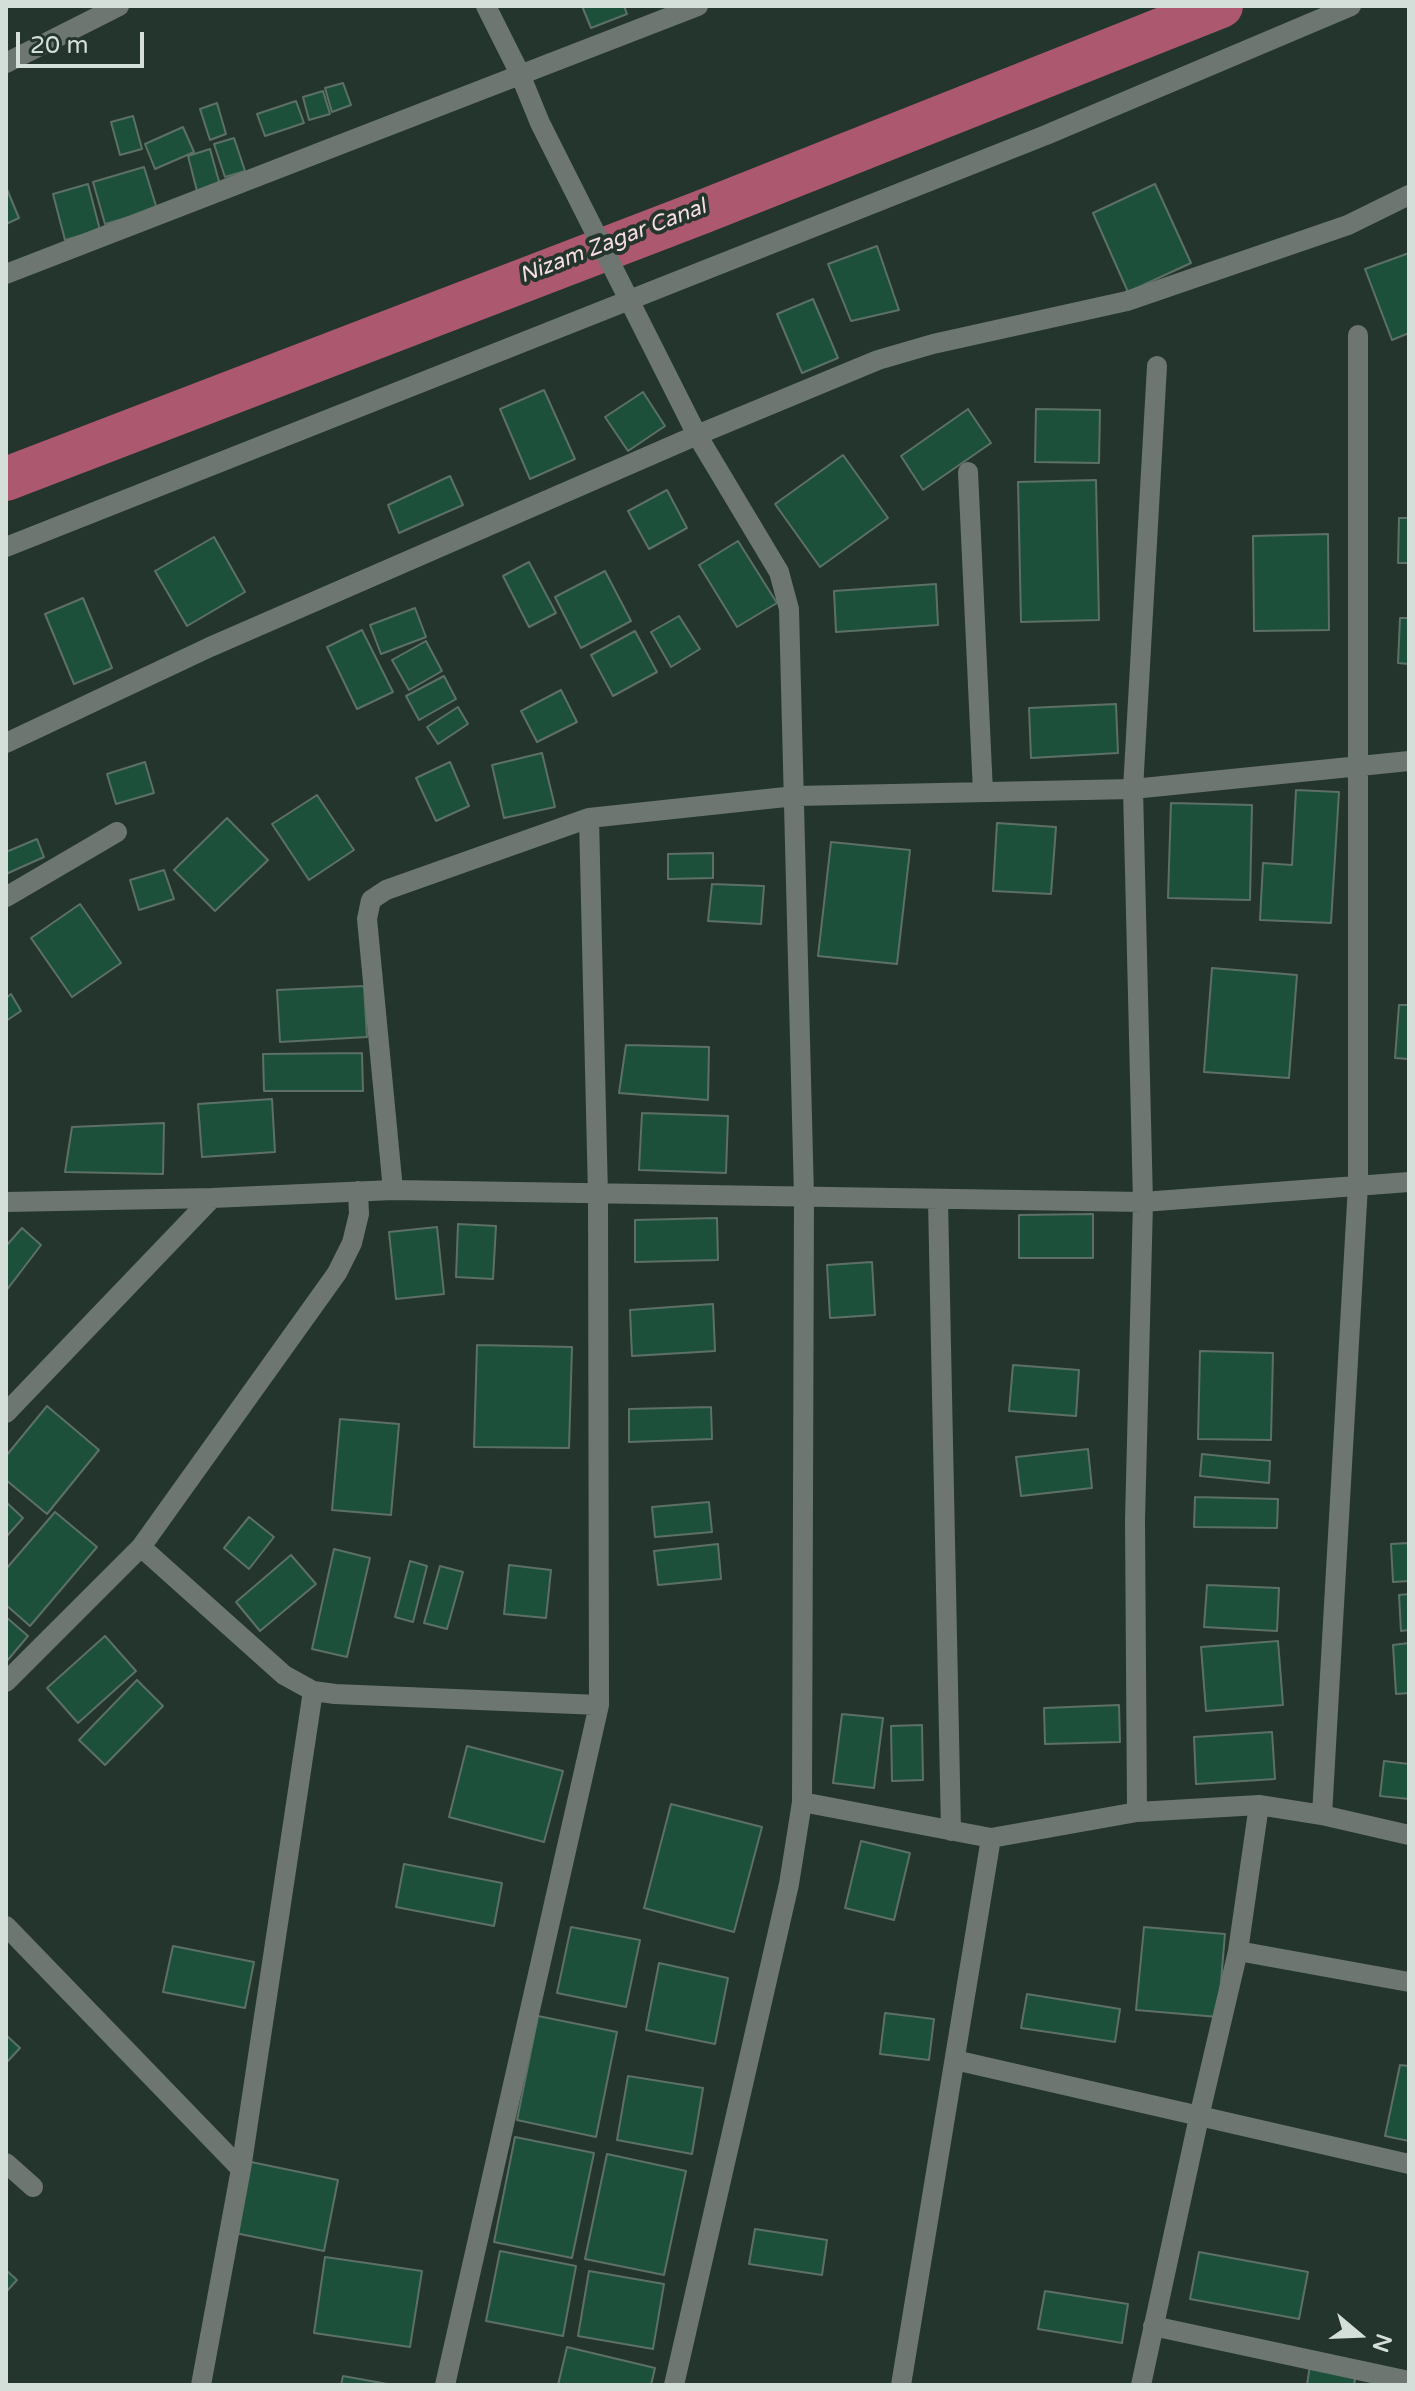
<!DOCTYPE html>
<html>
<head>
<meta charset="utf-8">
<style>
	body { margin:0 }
	#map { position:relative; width:1415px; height:2391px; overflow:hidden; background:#24352d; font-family:"Varela Round",sans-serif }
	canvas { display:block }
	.frame { position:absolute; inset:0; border:8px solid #d5dfda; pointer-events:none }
	.north { position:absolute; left:1319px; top:2295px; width:80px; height:80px; -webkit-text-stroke:6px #24352d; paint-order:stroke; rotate:109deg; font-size:22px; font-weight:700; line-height:32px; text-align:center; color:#d5dfda }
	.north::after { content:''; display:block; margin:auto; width:28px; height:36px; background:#d5dfda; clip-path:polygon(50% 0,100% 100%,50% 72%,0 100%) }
	.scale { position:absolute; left:16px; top:32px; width:128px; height:36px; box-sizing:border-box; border:4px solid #d5dfda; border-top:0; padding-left:10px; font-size:24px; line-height:28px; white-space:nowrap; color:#d5dfda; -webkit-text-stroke:6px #24352d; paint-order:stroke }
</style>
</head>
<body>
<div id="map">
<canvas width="1415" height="2391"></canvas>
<div class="frame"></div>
<div class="north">N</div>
<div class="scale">20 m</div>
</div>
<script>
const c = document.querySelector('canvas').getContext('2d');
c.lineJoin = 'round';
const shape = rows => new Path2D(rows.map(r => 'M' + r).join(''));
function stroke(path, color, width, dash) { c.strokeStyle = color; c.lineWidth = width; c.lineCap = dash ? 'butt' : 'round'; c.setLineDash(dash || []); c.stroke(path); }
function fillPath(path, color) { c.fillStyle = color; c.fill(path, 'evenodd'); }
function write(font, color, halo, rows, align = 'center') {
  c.font = font + ' "Varela Round",sans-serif'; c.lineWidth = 8; c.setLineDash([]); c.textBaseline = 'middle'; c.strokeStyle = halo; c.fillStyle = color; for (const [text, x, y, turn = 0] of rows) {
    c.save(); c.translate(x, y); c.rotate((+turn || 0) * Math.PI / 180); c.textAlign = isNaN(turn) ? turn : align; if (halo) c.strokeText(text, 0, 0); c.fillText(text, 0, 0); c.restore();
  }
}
stroke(shape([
	[6,479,702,212,1221,6]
]), '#ac596f', 44);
const building = shape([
	[582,6,624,6,627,14,591,28,582,6],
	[343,83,351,105,332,112,325,88,343,83],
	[323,91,330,114,309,120,303,97,323,91],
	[296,101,304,123,265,136,257,114,296,101],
	[217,103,226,134,210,140,200,109,217,103],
	[133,116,142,149,120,155,111,122,133,116],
	[183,127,194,152,155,169,145,144,183,127],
	[234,138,245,171,225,177,214,144,234,138],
	[210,149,220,185,197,191,188,156,210,149],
	[144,167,157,209,105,224,93,182,144,167],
	[88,184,100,230,65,240,53,194,88,184],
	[1155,184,1191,263,1128,292,1093,213,1155,184],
	[6,187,19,218,6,224,6,187],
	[877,246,899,310,851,321,828,264,877,246],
	[1409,253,1409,333,1392,340,1365,269,1409,253],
	[813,299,838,358,802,373,777,314,813,299],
	[544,390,575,459,530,479,500,409,544,390],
	[643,392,665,426,628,451,605,417,643,392],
	[968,409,991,443,923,490,901,456,968,409],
	[1036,409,1100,410,1099,463,1035,462,1036,409],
	[843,455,888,518,820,567,775,504,843,455],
	[450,476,463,505,399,533,388,505,450,476],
	[1096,480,1099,620,1021,622,1018,482,1096,480],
	[667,490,687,528,649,549,628,511,667,490],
	[1399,518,1409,518,1409,563,1398,563,1399,518],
	[1328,534,1329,630,1254,631,1253,536,1328,534],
	[214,537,245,592,187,626,155,571,214,537],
	[738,541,777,603,737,627,699,565,738,541],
	[529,562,556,613,529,627,503,576,529,562],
	[605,571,631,621,581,648,555,597,605,571],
	[936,584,938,625,836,632,834,591,936,584],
	[83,598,112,668,74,684,45,614,83,598],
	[415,608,426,637,381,654,370,625,415,608],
	[679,616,700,649,671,667,651,632,679,616],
	[1400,618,1409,618,1409,664,1398,663,1400,618],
	[362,630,393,692,357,709,327,647,362,630],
	[635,631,657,672,613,696,591,655,635,631],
	[426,641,442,671,409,690,392,660,426,641],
	[444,676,456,699,419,720,406,696,444,676],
	[561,690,577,722,537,742,521,711,561,690],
	[1116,704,1118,753,1031,758,1029,708,1116,704],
	[458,707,468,724,438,744,427,727,458,707],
	[542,753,555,807,504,818,492,765,542,753],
	[145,762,154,793,116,804,107,774,145,762],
	[450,762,469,806,436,821,416,778,450,762],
	[1296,790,1339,792,1331,923,1260,920,1263,863,1292,865,1296,790],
	[317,795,354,850,309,880,272,824,317,795],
	[1171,803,1252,805,1250,900,1168,898,1171,803],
	[227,818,268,860,215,911,174,870,227,818],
	[997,823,1056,827,1051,894,993,891,997,823],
	[37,839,44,857,6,874,6,852,37,839],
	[831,842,910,850,897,964,818,956,831,842],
	[713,853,713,878,668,879,668,854,713,853],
	[164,870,174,899,139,910,130,880,164,870],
	[712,884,764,886,761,924,708,921,712,884],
	[80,904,121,963,72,997,31,938,80,904],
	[1212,968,1297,975,1289,1078,1204,1072,1212,968],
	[364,986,367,1037,280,1042,277,990,364,986],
	[11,994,21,1011,6,1021,6,998,11,994],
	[1399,1005,1409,1005,1409,1059,1395,1058,1399,1005],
	[626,1045,709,1047,708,1100,619,1093,626,1045],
	[362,1053,363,1091,264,1091,263,1054,362,1053],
	[272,1099,275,1152,202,1157,198,1104,272,1099],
	[642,1113,728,1116,726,1173,639,1170,642,1113],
	[164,1123,163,1174,65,1172,72,1127,164,1123],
	[1093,1214,1093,1258,1019,1258,1019,1215,1093,1214],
	[717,1218,718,1260,635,1262,635,1220,717,1218],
	[458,1224,496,1226,493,1279,456,1277,458,1224],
	[437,1227,444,1294,396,1299,389,1232,437,1227],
	[22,1228,41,1245,6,1291,6,1246,22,1228],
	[872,1262,875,1315,830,1318,827,1265,872,1262],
	[713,1304,715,1351,632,1356,630,1310,713,1304],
	[477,1345,572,1347,569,1448,474,1447,477,1345],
	[1200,1351,1273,1353,1271,1440,1198,1439,1200,1351],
	[1013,1365,1079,1370,1076,1416,1009,1411,1013,1365],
	[47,1406,99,1450,47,1514,6,1480,6,1456,47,1406],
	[711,1407,712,1439,629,1442,629,1409,711,1407],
	[340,1419,399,1424,391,1515,332,1510,340,1419],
	[1088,1449,1092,1488,1021,1496,1016,1457,1088,1449],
	[1202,1454,1270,1461,1269,1483,1200,1476,1202,1454],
	[1195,1497,1278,1499,1277,1528,1194,1527,1195,1497],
	[6,1502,23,1518,6,1537,6,1502],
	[709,1502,712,1532,655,1537,652,1507,709,1502],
	[55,1512,97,1547,30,1626,6,1605,6,1569,55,1512],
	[249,1517,274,1537,249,1569,224,1548,249,1517],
	[1409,1543,1409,1581,1393,1582,1391,1544,1409,1543],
	[718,1544,721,1579,658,1585,654,1551,718,1544],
	[334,1549,370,1558,347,1657,312,1649,334,1549],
	[291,1555,316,1584,260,1631,236,1602,291,1555],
	[410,1561,427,1566,413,1622,395,1617,410,1561],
	[509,1565,551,1570,546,1618,504,1614,509,1565],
	[440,1566,463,1572,447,1629,424,1623,440,1566],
	[1207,1585,1279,1588,1277,1631,1204,1627,1207,1585],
	[1409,1594,1409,1630,1401,1631,1399,1595,1409,1594],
	[6,1617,28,1636,6,1662,6,1617],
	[105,1636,136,1671,78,1723,47,1688,105,1636],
	[1278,1641,1283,1705,1206,1711,1201,1647,1278,1641],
	[1409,1643,1409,1693,1396,1694,1393,1645,1409,1643],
	[137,1680,163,1706,105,1765,79,1740,137,1680],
	[1119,1705,1120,1742,1045,1744,1044,1708,1119,1705],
	[842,1714,883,1718,874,1788,833,1783,842,1714],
	[922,1725,923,1780,892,1781,891,1726,922,1725],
	[1272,1732,1275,1779,1196,1784,1194,1737,1272,1732],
	[467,1746,563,1771,544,1842,449,1817,467,1746],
	[1384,1761,1409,1764,1409,1799,1380,1796,1384,1761],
	[671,1804,762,1827,734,1932,644,1908,671,1804],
	[861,1841,910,1853,894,1920,845,1908,861,1841],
	[404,1864,502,1883,494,1926,396,1907,404,1864],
	[571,1927,640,1940,626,2007,557,1993,571,1927],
	[1144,1927,1225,1934,1218,2017,1136,2010,1144,1927],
	[173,1946,254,1962,245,2008,163,1992,173,1946],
	[659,1963,728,1978,715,2044,646,2030,659,1963],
	[1027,1994,1120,2009,1115,2042,1021,2028,1027,1994],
	[885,2013,934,2019,929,2060,880,2054,885,2013],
	[538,2016,617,2032,596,2137,517,2120,538,2016],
	[6,2035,20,2048,6,2063,6,2035],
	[1400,2065,1409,2066,1409,2141,1385,2136,1400,2065],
	[628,2076,703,2088,692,2154,617,2140,628,2076],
	[515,2137,594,2153,572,2258,494,2242,515,2137],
	[607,2154,686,2171,664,2275,585,2259,607,2154],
	[251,2162,338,2180,324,2251,235,2233,251,2162],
	[755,2229,827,2240,822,2275,749,2264,755,2229],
	[500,2251,576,2266,563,2336,486,2321,500,2251],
	[1199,2252,1308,2272,1299,2319,1190,2299,1199,2252],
	[325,2257,422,2271,410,2347,314,2333,325,2257],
	[6,2270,17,2280,6,2292,6,2270],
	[589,2271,664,2284,653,2349,578,2336,589,2271],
	[1045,2291,1128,2304,1122,2343,1038,2329,1045,2291],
	[567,2347,655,2368,651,2385,558,2385,567,2347],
	[1310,2365,1356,2373,1354,2385,1307,2385,1310,2365],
	[343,2376,393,2385,341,2385,343,2376]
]);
fillPath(building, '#1d503b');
stroke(building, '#5d7067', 2);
stroke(shape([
	[486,6,520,74,540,123,697,435,779,572,789,609,804,1196,802,1802,789,1884,674,2385],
	[6,63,119,6],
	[6,274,698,6],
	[968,472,983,792],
	[6,547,1046,135,1351,6],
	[6,743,210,647,697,435,878,360,933,344,1127,301,1348,225,1409,195],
	[6,897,117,832],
	[393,1190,367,919,371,900,386,890,589,818,795,796,1133,789,1409,761],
	[938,1200,951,1831],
	[6,1202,212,1198,393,1190,1143,1202,1409,1182],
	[6,1413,212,1198],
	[141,1547,284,1675,313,1691,335,1694,599,1705],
	[6,1682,141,1547,337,1273,352,1243,359,1214,358,1191],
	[802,1802,991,1838,1137,1812,1259,1805,1322,1815,1409,1835],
	[1137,1812,1135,1520,1143,1202,1133,789,1157,366],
	[1322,1815,1358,1185,1358,335],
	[6,1926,241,2169],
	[1238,1951,1259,1805],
	[955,2060,1409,2164],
	[6,2163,33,2187],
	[1153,2326,1409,2381],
	[201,2385,241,2169,313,1691],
	[445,2385,599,1705,598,1195,589,818],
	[901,2385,991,1838],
	[1141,2385,1199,2117,1238,1951,1409,1982]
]), '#6d7671', 20);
write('italic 22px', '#f5dde1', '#24352d', [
	["Nizam Zagar Canal",613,242,-21]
]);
</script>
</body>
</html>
